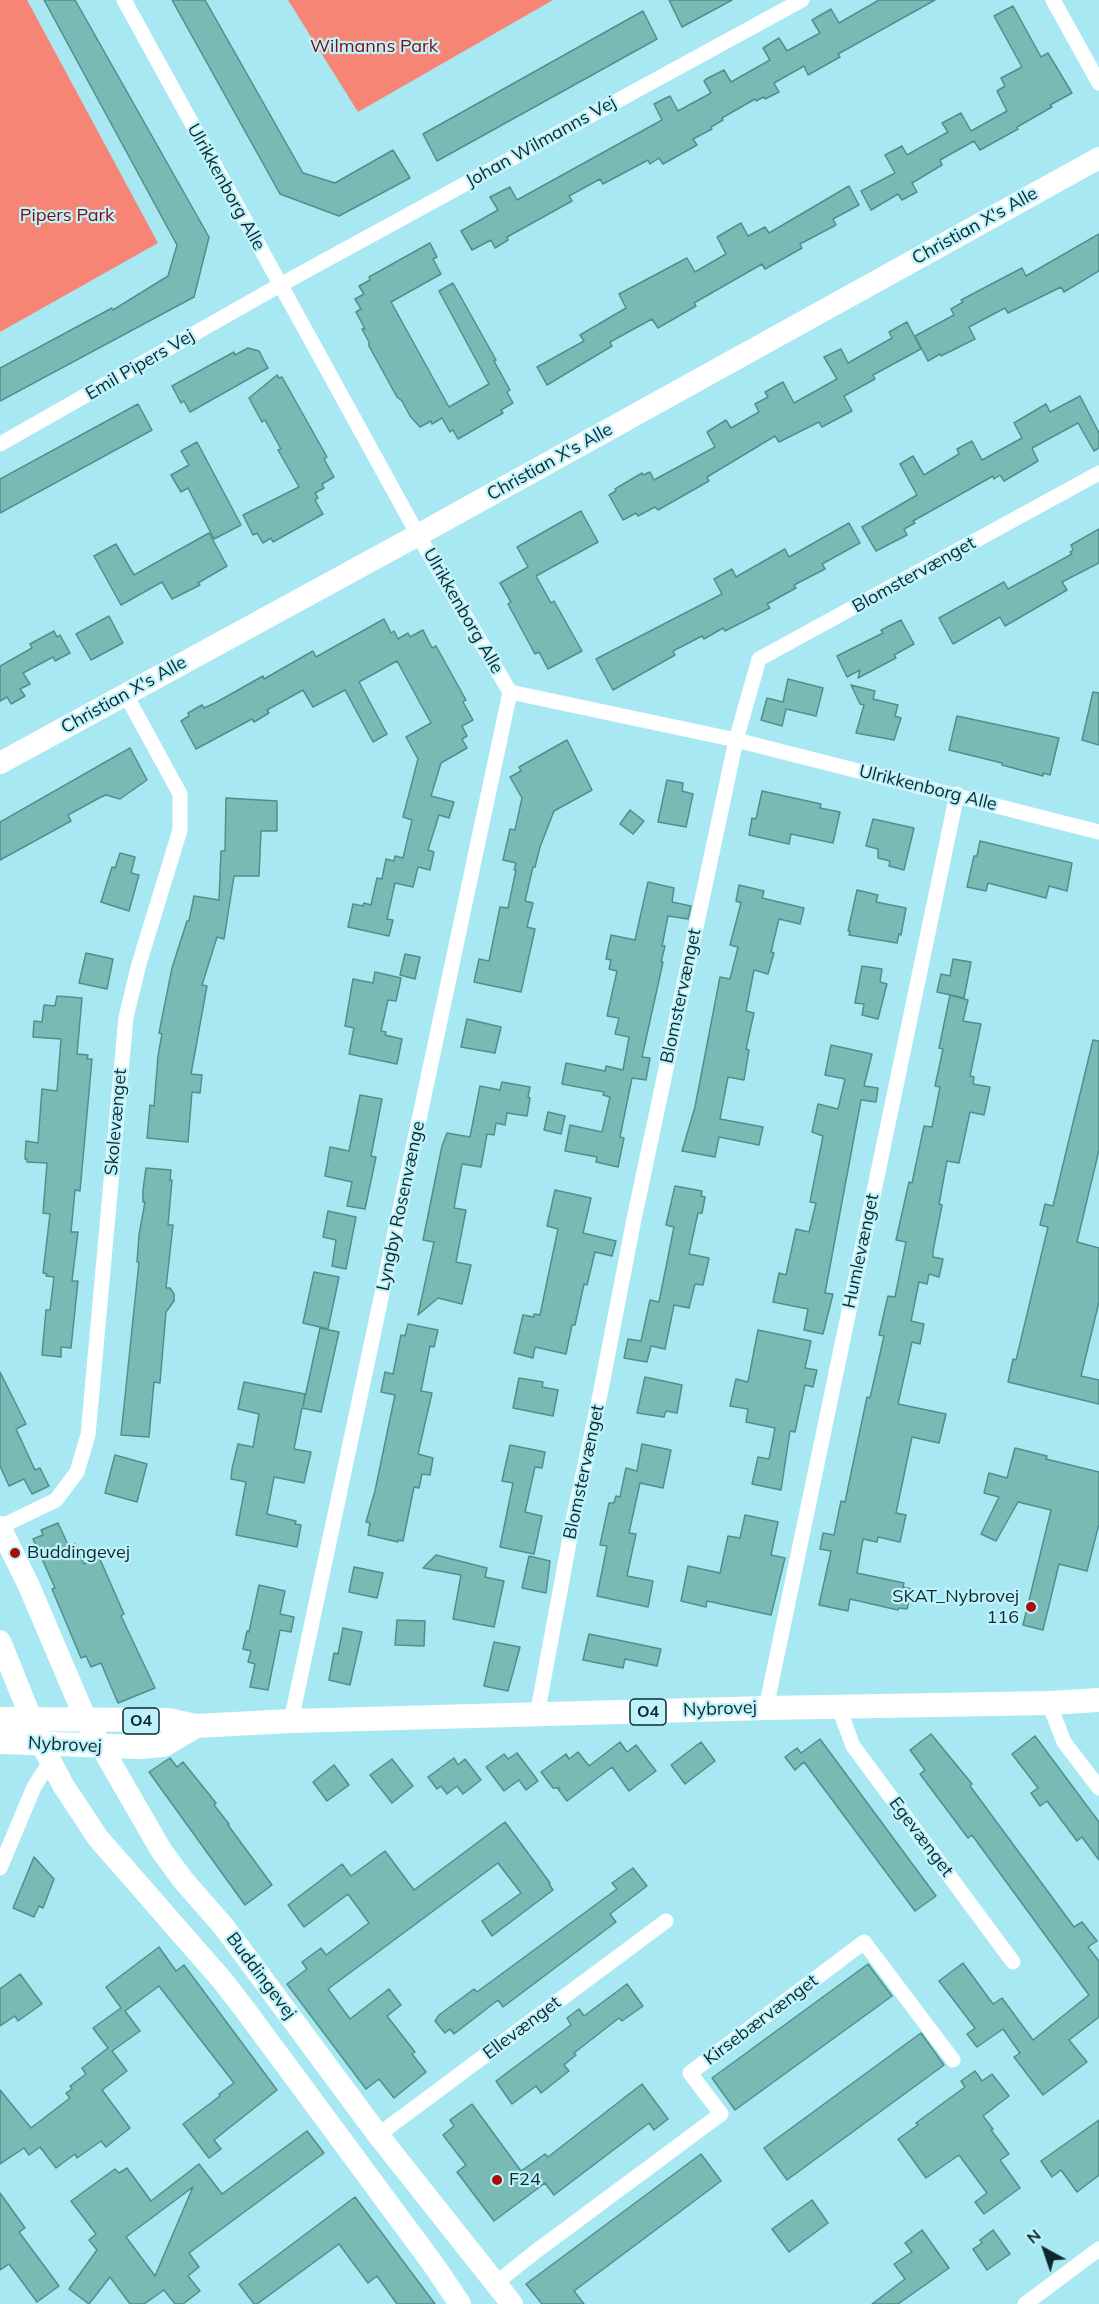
<!DOCTYPE html>
<html>
<head>
<meta charset="utf-8">
<style>
	body { margin:0 }
	#map { position:relative; width:1099px; height:2304px; overflow:hidden; background:#a7e8f3; font-family:Mulish,sans-serif }
	canvas { display:block }
	.north { position:absolute; left:1015px; top:2220px; width:60px; height:60px; -webkit-text-stroke:4px #bff3fc; paint-order:stroke; rotate:320deg; font-size:16px; font-weight:700; line-height:24px; text-align:center; color:#0e292d }
	.north::after { content:''; display:block; margin:auto; width:21px; height:27px; background:#0e292d; clip-path:polygon(50% 0,100% 100%,50% 72%,0 100%) }
</style>
</head>
<body>
<div id="map">
<canvas width="1099" height="2304"></canvas>
<div class="north">N</div>
</div>
<script>
const c = document.querySelector('canvas').getContext('2d');
c.lineJoin = 'round';
function fillPath(path, color) { c.fillStyle = color; c.fill(path, 'evenodd'); }
const shape = rows => new Path2D(rows.map(r => 'M' + r).join(''));
function stroke(path, color, width, dash) { c.strokeStyle = color; c.lineWidth = width; c.lineCap = dash ? 'butt' : 'round'; c.setLineDash(dash || []); c.stroke(path); }
function write(font, color, halo, rows, align = 'center') {
  c.font = font + ' Mulish,sans-serif'; c.lineWidth = 4.5; c.setLineDash([]); c.textBaseline = 'middle'; c.strokeStyle = halo; c.fillStyle = color; for (const [text, x, y, turn = 0] of rows) {
    c.save(); c.translate(x, y); c.rotate((+turn || 0) * Math.PI / 180); c.textAlign = isNaN(turn) ? turn : align; if (halo) c.strokeText(text, 0, 0); c.fillText(text, 0, 0); c.restore();
  }
}
fillPath(shape([
	[0,0,27,0,158,243,0,332],
	[288,0,553,0,358,112]
]), '#f68575');
const building = shape([
	[44,0,75,0,209,237,194,297,0,401,0,368,112,308,113,310,168,276,177,245,44,0],
	[172,0,205,0,303,173,335,183,393,150,410,178,339,216,280,194,172,0],
	[669,0,732,0,682,27,669,0],
	[879,0,935,0,838,54,840,57,808,75,804,66,774,83,779,92,765,99,764,97,756,101,755,99,722,118,723,120,711,127,712,129,693,139,697,145,663,164,659,158,650,164,648,160,603,184,600,179,569,196,572,201,507,237,508,240,495,248,491,240,472,250,461,231,498,210,490,197,510,187,517,200,662,120,654,104,670,96,678,111,711,93,704,81,706,79,724,70,731,82,770,60,763,48,779,38,787,51,820,33,812,20,831,9,839,23,879,0],
	[1013,6,1041,57,1048,53,1072,93,1050,105,1052,107,1017,127,1018,129,980,150,974,141,940,160,942,165,912,183,917,192,902,200,898,194,871,210,861,191,895,173,885,155,902,146,907,155,948,132,942,123,961,113,971,131,1007,111,997,91,1005,86,1001,78,1022,67,994,16,1013,6],
	[643,11,657,39,437,161,423,134,643,11],
	[849,186,859,205,833,219,836,225,800,244,802,248,765,269,762,264,694,303,696,306,658,328,652,319,610,342,612,346,547,385,537,367,584,341,580,335,626,308,619,294,687,258,695,272,726,254,717,237,741,223,748,236,765,227,769,233,849,186],
	[1099,234,1099,271,1064,292,1061,287,1008,313,1005,308,969,327,975,339,941,356,940,354,928,361,915,336,954,315,951,309,963,302,961,300,1022,268,1026,276,1099,234],
	[430,243,437,257,433,259,441,274,391,302,449,407,489,384,439,291,453,283,496,360,494,361,510,390,507,392,513,403,501,410,503,413,458,439,453,430,450,432,442,418,432,424,431,421,420,427,410,416,402,401,397,397,369,346,369,342,362,329,365,329,356,312,361,309,355,299,364,294,359,286,370,280,369,277,430,243],
	[907,322,921,349,873,375,875,379,844,396,852,411,822,427,819,422,779,442,775,436,707,477,709,481,658,510,655,507,638,516,636,513,623,520,609,495,616,491,615,489,642,473,643,475,650,472,654,480,715,447,707,432,726,420,731,428,759,412,755,404,768,397,765,392,783,382,794,403,837,379,824,357,841,349,848,363,892,338,889,332,907,322],
	[248,348,259,351,268,368,190,412,184,401,181,403,172,386,234,352,235,355,248,348],
	[277,375,279,378,282,377,327,457,324,459,334,477,322,484,324,488,315,493,318,498,315,500,323,514,273,542,271,538,263,543,257,533,253,535,243,515,299,487,278,450,281,449,265,420,262,422,249,398,277,375],
	[1080,396,1099,433,1099,448,1094,451,1078,423,1032,448,1038,461,1004,481,1000,475,994,479,993,476,913,521,915,523,904,529,907,535,876,551,862,527,917,495,900,464,913,456,924,475,959,454,957,449,972,441,982,460,1022,438,1014,423,1046,404,1050,412,1080,396],
	[138,404,152,430,0,513,0,479,138,404],
	[197,442,241,525,214,539,188,488,181,492,171,475,189,465,181,451,197,442],
	[581,511,598,542,536,576,551,603,554,601,582,651,548,669,539,652,535,654,508,604,511,602,500,583,528,567,517,547,581,511],
	[849,523,860,543,822,564,825,569,794,585,796,588,767,604,770,608,725,631,723,628,704,639,702,636,673,651,675,655,613,690,596,659,722,594,714,579,732,569,736,577,785,549,789,557,849,523],
	[1099,529,1099,563,1062,582,1067,590,1005,626,1000,617,953,644,939,618,1004,582,1008,589,1072,554,1070,552,1073,550,1071,545,1099,529],
	[209,533,227,566,198,583,200,585,172,599,162,582,121,605,94,556,116,544,134,575,209,533],
	[109,616,123,643,91,660,76,634,109,616],
	[384,619,391,633,394,631,398,639,408,633,410,637,423,630,432,648,436,646,466,700,463,702,473,720,462,726,467,736,462,739,467,748,441,763,431,796,454,802,449,818,439,815,428,850,434,852,430,870,418,867,413,887,395,883,387,919,393,920,389,936,348,927,353,904,363,906,364,903,371,905,377,878,382,879,386,859,394,861,395,856,403,858,412,820,403,817,418,759,406,737,431,723,397,661,359,682,387,734,373,742,345,690,313,707,303,690,267,710,269,713,254,722,252,719,196,749,181,721,189,716,188,713,202,705,204,708,215,703,263,676,264,679,313,651,316,657,384,619],
	[901,620,914,644,894,655,896,658,858,678,860,670,847,677,837,656,883,633,881,630,901,620],
	[54,631,57,637,60,635,70,653,55,661,53,657,23,673,30,684,20,689,25,696,11,704,7,697,0,701,0,666,32,648,30,644,54,631],
	[788,679,823,688,816,716,786,709,782,726,761,720,767,698,783,702,788,679],
	[851,685,875,691,873,699,898,705,895,716,901,718,894,740,856,733,864,705,860,704,851,685],
	[1093,692,1099,693,1099,745,1082,740,1093,692],
	[957,716,1059,738,1050,775,1043,773,1043,776,1002,765,1002,763,949,750,957,716],
	[567,740,592,790,554,811,540,847,535,867,533,867,525,901,533,903,527,927,535,929,521,992,474,982,479,959,489,961,500,907,508,908,516,870,514,870,516,863,503,860,510,829,515,830,522,798,510,777,521,771,519,767,567,740],
	[130,748,147,780,120,799,106,795,101,797,68,815,71,821,0,860,0,822,130,748],
	[667,780,683,783,682,791,693,794,686,827,658,822,667,780],
	[762,791,821,804,820,808,840,812,833,843,791,834,789,844,749,835,752,818,756,819,762,791],
	[226,798,277,801,277,831,261,831,259,876,234,876,224,939,217,937,202,985,207,986,191,1074,202,1075,200,1093,192,1092,188,1142,147,1138,150,1105,154,1106,158,1056,162,1034,159,1033,172,968,187,921,189,921,194,896,219,900,221,851,225,851,226,798],
	[630,810,644,821,633,834,620,824,630,810],
	[873,819,914,828,904,870,889,866,890,861,878,858,878,849,866,846,873,819],
	[980,841,1072,863,1067,891,1049,886,1046,898,988,883,986,891,967,887,974,856,977,856,980,841],
	[120,853,135,857,131,873,139,875,129,911,101,902,112,867,115,868,120,853],
	[648,882,674,888,672,902,691,906,688,919,668,916,662,946,665,946,661,962,663,962,642,1057,650,1058,646,1080,632,1078,620,1137,624,1138,618,1167,596,1162,597,1157,565,1151,570,1125,602,1132,610,1097,603,1095,604,1092,562,1084,566,1063,605,1071,606,1066,623,1070,629,1037,615,1034,619,1018,607,1016,617,971,609,969,611,960,606,959,611,935,635,940,648,882],
	[739,885,764,891,762,898,804,908,800,924,779,919,771,952,774,953,768,974,754,970,746,1011,754,1013,746,1049,749,1050,744,1080,728,1077,720,1119,763,1127,759,1145,719,1137,715,1157,682,1151,695,1107,720,977,730,979,738,947,730,945,741,903,736,901,739,885],
	[857,890,878,895,876,902,906,908,901,935,899,934,897,943,849,935,850,931,848,931,857,890],
	[86,953,113,959,107,989,79,983,86,953],
	[405,954,420,957,415,979,400,975,405,954],
	[953,959,971,962,964,998,937,992,941,974,950,976,953,959],
	[862,966,882,969,880,982,887,984,878,1019,862,1015,864,1004,855,1003,862,966],
	[375,972,401,978,396,1001,388,1000,381,1031,386,1032,385,1035,402,1039,397,1064,349,1054,354,1028,345,1026,353,979,373,983,375,972],
	[950,995,968,1000,963,1021,981,1024,970,1076,974,1077,973,1084,990,1087,984,1115,970,1112,959,1163,947,1161,939,1204,942,1205,933,1251,933,1257,943,1259,939,1277,929,1274,927,1284,919,1282,911,1321,924,1324,920,1344,912,1342,898,1404,946,1414,939,1443,912,1437,896,1513,906,1515,900,1542,878,1537,877,1542,863,1539,857,1573,904,1583,903,1587,912,1589,907,1609,899,1608,898,1610,850,1599,848,1611,819,1605,831,1551,820,1549,823,1533,834,1535,841,1501,845,1502,867,1397,870,1398,884,1336,879,1335,888,1296,895,1297,906,1242,896,1240,909,1182,912,1183,924,1126,932,1127,940,1087,935,1086,943,1049,939,1048,950,995],
	[57,996,82,998,77,1054,88,1055,87,1059,92,1059,80,1191,75,1190,71,1232,78,1232,72,1281,78,1281,71,1348,61,1347,61,1357,42,1355,46,1310,50,1310,54,1277,46,1276,47,1274,43,1273,50,1214,43,1213,47,1163,27,1162,27,1159,25,1159,26,1141,38,1143,42,1089,57,1091,61,1039,33,1037,34,1021,42,1022,44,1005,55,1006,57,996],
	[467,1019,501,1027,495,1053,461,1047,467,1019],
	[1093,1040,1099,1041,1099,1150,1077,1242,1099,1248,1099,1302,1081,1376,1099,1380,1099,1404,1008,1382,1013,1359,1016,1360,1048,1227,1040,1225,1045,1204,1053,1206,1093,1040],
	[831,1045,872,1054,864,1086,878,1088,876,1102,861,1100,825,1293,833,1294,823,1334,804,1330,808,1309,773,1302,779,1273,786,1275,796,1229,809,1232,816,1203,810,1202,823,1136,812,1132,818,1104,838,1109,845,1079,825,1075,831,1045],
	[502,1082,530,1087,528,1097,530,1098,527,1116,507,1113,505,1125,496,1123,494,1135,487,1134,481,1167,462,1164,454,1208,466,1210,456,1262,471,1265,462,1304,438,1298,418,1315,434,1242,423,1240,442,1146,447,1133,470,1137,480,1086,500,1090,502,1082],
	[360,1095,382,1099,371,1156,376,1157,365,1209,347,1206,352,1182,325,1176,330,1147,349,1151,360,1095],
	[548,1112,565,1116,561,1134,544,1130,548,1112],
	[146,1168,171,1170,170,1180,172,1180,168,1225,173,1225,166,1288,170,1288,174,1294,174,1301,166,1312,160,1383,154,1382,149,1437,121,1435,139,1262,137,1262,139,1235,145,1202,143,1202,143,1190,146,1168],
	[675,1186,702,1191,701,1196,705,1197,702,1213,698,1213,689,1254,709,1258,703,1285,695,1284,689,1308,674,1305,665,1349,651,1346,647,1362,624,1358,628,1339,641,1341,650,1300,659,1302,674,1227,666,1225,675,1186],
	[555,1190,591,1198,583,1233,616,1241,612,1256,595,1252,587,1285,584,1284,575,1325,572,1325,566,1354,535,1347,533,1358,514,1353,523,1315,534,1317,534,1314,540,1315,558,1229,547,1226,555,1190],
	[328,1211,356,1217,346,1269,332,1266,336,1240,323,1237,328,1211],
	[314,1272,339,1277,328,1329,303,1323,314,1272],
	[408,1324,438,1330,434,1347,430,1346,421,1391,432,1393,418,1454,433,1458,430,1475,422,1474,419,1488,414,1487,403,1541,398,1540,398,1542,368,1535,370,1523,366,1522,375,1491,395,1395,381,1392,385,1372,393,1374,401,1335,405,1336,408,1324],
	[320,1328,339,1332,321,1412,302,1408,294,1449,311,1452,304,1483,274,1477,267,1514,296,1521,295,1524,301,1525,297,1547,236,1535,246,1482,231,1479,232,1469,238,1444,253,1447,259,1414,238,1409,244,1382,305,1394,303,1406,320,1328],
	[758,1330,811,1341,805,1368,817,1370,813,1387,805,1385,795,1432,790,1431,781,1490,752,1484,758,1457,769,1459,775,1428,746,1422,748,1409,730,1406,736,1379,748,1382,758,1330],
	[0,1372,26,1424,16,1429,35,1470,40,1468,49,1486,32,1494,24,1479,9,1486,0,1466,0,1372],
	[645,1377,682,1385,677,1413,666,1411,664,1417,637,1413,645,1377],
	[519,1378,543,1382,542,1387,558,1390,553,1416,513,1408,519,1378],
	[642,1444,671,1450,663,1488,640,1483,629,1533,636,1534,627,1576,653,1581,648,1607,597,1596,607,1546,600,1545,609,1503,614,1503,616,1496,620,1497,626,1468,637,1471,642,1444],
	[510,1445,545,1452,542,1468,535,1467,525,1512,542,1516,534,1554,500,1547,513,1483,502,1481,510,1445],
	[1015,1448,1047,1456,1046,1459,1099,1472,1099,1524,1087,1571,1059,1564,1043,1630,1023,1625,1051,1510,1018,1502,996,1541,981,1534,999,1497,984,1493,989,1473,1007,1478,1015,1448],
	[115,1455,147,1464,137,1502,105,1493,115,1455],
	[745,1515,778,1522,771,1555,785,1558,771,1615,707,1601,706,1607,681,1601,688,1566,720,1573,728,1536,740,1538,745,1515],
	[58,1523,69,1547,75,1544,84,1564,99,1557,124,1614,121,1616,155,1688,118,1703,101,1663,91,1667,86,1656,81,1658,52,1589,55,1588,33,1539,43,1535,41,1530,58,1523],
	[436,1555,487,1568,485,1577,504,1581,494,1627,453,1619,461,1575,423,1568,436,1555],
	[529,1556,550,1561,546,1593,522,1588,529,1556],
	[354,1567,383,1573,377,1598,349,1592,354,1567],
	[259,1585,285,1591,280,1614,294,1617,291,1632,280,1630,268,1690,250,1687,255,1664,248,1662,251,1651,243,1649,247,1631,249,1632,259,1585],
	[397,1620,425,1621,424,1646,395,1645,397,1620],
	[343,1628,362,1632,350,1685,329,1680,334,1653,338,1654,343,1628],
	[589,1634,661,1649,657,1666,625,1659,623,1668,583,1660,589,1634],
	[494,1642,520,1647,508,1691,484,1686,494,1642],
	[931,1734,972,1784,970,1786,1074,1927,1082,1922,1097,1941,1088,1947,1099,1961,1099,2017,1069,2040,1087,2062,1043,2095,1014,2057,1020,2053,1003,2029,977,2047,967,2034,975,2028,939,1981,963,1963,993,2004,1002,1998,1033,2040,1089,1995,972,1835,968,1838,920,1774,925,1770,910,1750,931,1734],
	[1035,1736,1099,1822,1099,1860,1082,1837,1077,1841,1047,1801,1040,1806,1031,1793,1038,1788,1012,1754,1035,1736],
	[820,1739,936,1896,915,1911,804,1762,795,1770,785,1757,797,1748,801,1753,820,1739],
	[620,1742,627,1752,636,1745,656,1771,629,1791,612,1767,567,1801,558,1789,560,1788,553,1788,541,1772,566,1754,569,1759,578,1752,589,1766,620,1742],
	[701,1742,715,1761,685,1784,671,1765,701,1742],
	[517,1753,538,1781,526,1790,519,1780,504,1791,486,1767,504,1754,508,1759,517,1753],
	[170,1758,177,1767,183,1762,216,1803,214,1805,229,1824,228,1825,272,1885,245,1905,149,1772,170,1758],
	[454,1758,458,1765,465,1759,481,1780,463,1794,457,1786,447,1794,441,1786,437,1789,428,1777,454,1758],
	[392,1759,413,1786,392,1803,370,1775,392,1759],
	[334,1765,349,1785,327,1801,313,1782,334,1765],
	[505,1822,550,1883,549,1884,553,1890,492,1936,482,1921,521,1893,498,1863,328,1989,350,2019,389,1989,401,2005,387,2016,415,2052,412,2054,426,2072,394,2098,379,2079,366,2089,287,1984,307,1969,302,1962,321,1948,326,1955,369,1923,348,1894,304,1927,288,1905,342,1864,351,1876,385,1851,414,1890,505,1822],
	[34,1857,54,1879,43,1908,39,1906,34,1917,13,1908,34,1857],
	[633,1868,647,1886,610,1914,616,1922,503,2007,498,2000,454,2034,450,2029,445,2033,435,2021,439,2015,474,1989,477,1992,617,1889,612,1883,633,1868],
	[159,1947,176,1971,184,1965,277,2090,214,2140,221,2149,209,2158,183,2124,220,2096,219,2094,234,2083,159,1986,125,2011,140,2031,112,2051,127,2071,102,2090,130,2128,106,2147,101,2141,77,2158,75,2154,56,2168,40,2147,29,2155,24,2148,0,2164,0,2090,31,2128,70,2098,66,2093,72,2089,70,2086,86,2074,82,2068,108,2048,93,2028,121,2008,106,1987,159,1947],
	[868,1964,892,1996,735,2110,712,2078,868,1964],
	[20,1974,42,2004,18,2021,15,2016,0,2026,0,1989,20,1974],
	[627,1984,643,2006,622,2021,619,2018,574,2053,576,2055,564,2065,569,2071,541,2093,536,2086,512,2104,496,2081,571,2025,567,2018,579,2009,584,2016,627,1984],
	[921,2033,944,2065,787,2180,764,2148,921,2033],
	[975,2071,982,2081,992,2074,1009,2096,983,2116,993,2129,991,2130,1009,2154,1000,2160,1020,2188,984,2214,975,2202,987,2193,959,2155,926,2178,898,2139,918,2125,916,2123,965,2087,961,2081,975,2071],
	[642,2084,668,2119,654,2130,649,2123,554,2195,545,2183,494,2221,457,2172,466,2165,443,2135,454,2126,450,2120,472,2104,521,2171,545,2154,548,2157,642,2084],
	[1099,2120,1099,2175,1077,2192,1061,2170,1052,2177,1041,2161,1099,2120],
	[307,2131,324,2153,189,2253,199,2267,188,2276,200,2291,183,2304,175,2304,164,2290,144,2304,130,2304,110,2277,89,2304,69,2289,97,2250,89,2240,96,2234,71,2201,115,2169,119,2173,127,2168,151,2201,199,2164,222,2194,307,2131],
	[193,2187,155,2276,126,2237,193,2187],
	[701,2154,721,2181,574,2291,584,2304,542,2304,526,2284,701,2154],
	[0,2193,25,2228,19,2232,59,2286,37,2302,9,2264,0,2270,0,2193],
	[355,2197,435,2304,397,2304,377,2276,368,2283,339,2244,257,2304,254,2304,239,2284,355,2197],
	[812,2200,828,2223,789,2252,772,2229,812,2200],
	[922,2230,949,2268,898,2304,872,2304,905,2279,894,2264,912,2252,905,2243,922,2230],
	[993,2230,1010,2254,987,2270,973,2249,982,2243,980,2240,993,2230]
]);
fillPath(building, '#79bab4');
stroke(building, '#4f908b', 1.5);
stroke(shape([
	[124,0,418,535,510,692,736,740,1099,832],
	[1053,0,1099,83],
	[0,444,280,285,802,0],
	[0,1527,56,1500,77,1472,88,1435,126,1017,139,964,180,830,180,794,126,695],
	[1049,1703,1064,1742,1099,1788],
	[766,1708,957,794],
	[839,1708,853,1746,1013,1962],
	[537,1715,574,1516,600,1395,634,1219,736,740,759,659,1099,473],
	[291,1721,510,692],
	[0,1868,34,1787,50,1762],
	[378,2135,666,1921],
	[496,2283,535,2252,721,2114,690,2073,864,1942,953,2060],
	[1025,2304,1099,2249]
]), '#fff', 15);
stroke(shape([
	[0,763,418,535,1099,158],
	[0,1527,29,1586,86,1720,161,1850,183,1880,224,1927,378,2135,512,2304],
	[0,1641,41,1743,63,1785,98,1838,222,1980,246,2011,433,2264,460,2304]
]), '#fff', 22);
stroke(shape([
	[0,1719,168,1720,196,1726,291,1721,766,1708,1049,1703,1099,1700],
	[0,1742,139,1747,164,1745,196,1726]
]), '#fff', 24);
for (const [x, y, r, color] of [
	[15,1553,6,"#a5100c"],
	[1031,1607,6,"#a5100c"],
	[497,2180,6,"#a5100c"]
]) { const dot = new Path2D(); dot.arc(x, y, r, 0, 2 * Math.PI); c.fillStyle = color; c.fill(dot); stroke(dot, '#bff3fc', 2); }
for (const [x, y, w] of [
	[648,1712,36],
	[141,1721,36]
]) { const box = new Path2D(); box.roundRect(x - w / 2, y - 13, w, 26, 4.5); c.fillStyle = '#bff3fc'; c.fill(box); stroke(box, '#0e292d', 1.5); }
write('bold 16px', '#0e292d', null, [
	["O4",648,1712],
	["O4",141,1721]
]);
write('18px', '#870806', '#bff3fc', [
	["Wilmanns Park",374,47],
	["Pipers Park",67,216]
]);
write('18px', '#0e292d', '#bff3fc', [
	["Johan Wilmanns Vej",541,142,-29],
	["Ulrikkenborg Alle",226,187,61],
	["Christian X's Alle",975,226,-29],
	["Emil Pipers Vej",140,365,-30],
	["Christian X's Alle",550,462,-29],
	["Blomstervænget",914,575,-29],
	["Ulrikkenborg Alle",463,611,60],
	["Christian X's Alle",124,695,-29],
	["Ulrikkenborg Alle",928,788,14],
	["Blomstervænget",681,996,-78],
	["Skolevænget",116,1122,-85],
	["Lyngby Rosenvænge",401,1206,-78],
	["Humlevænget",861,1251,-78],
	["Blomstervænget",584,1472,-78],
	["Nybrovej",720,1709,-2],
	["Nybrovej",65,1745,3],
	["Egevænget",921,1837,53],
	["Buddingevej",261,1976,53],
	["Kirsebærvænget",761,2020,-37],
	["Ellevænget",522,2028,-37]
]);
write('18px', '#0e292d', '#bff3fc', [
	["Buddingevej",27,1553],
	["SKAT_Nybrovej",1019,1597,"right"],
	["116",1019,1618,"right"],
	["F24",509,2180]
], 'left');
</script>
</body>
</html>
